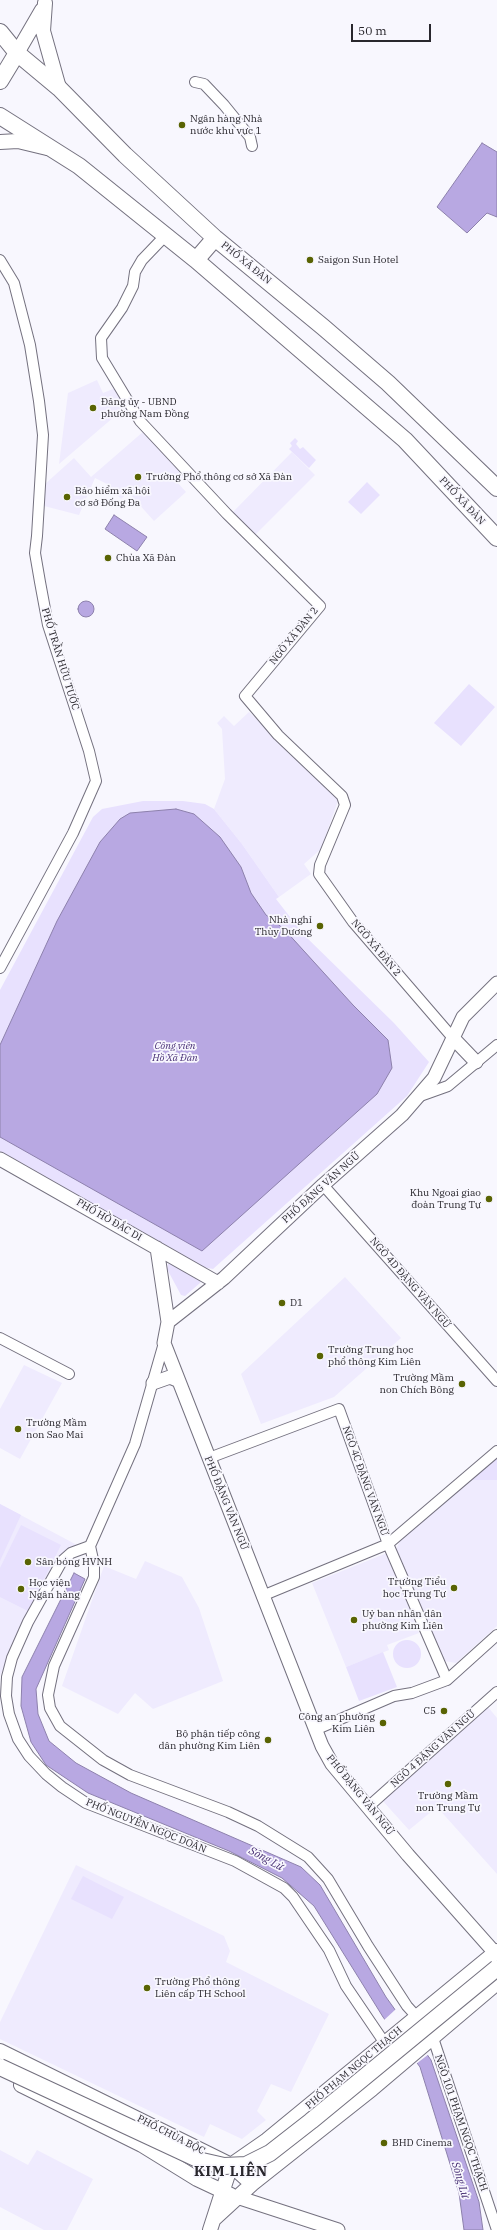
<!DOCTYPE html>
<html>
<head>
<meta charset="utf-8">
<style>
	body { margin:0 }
	#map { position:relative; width:497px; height:2230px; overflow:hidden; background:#f8f7fe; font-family:"IBM Plex Serif",serif }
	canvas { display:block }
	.scale { position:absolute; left:351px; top:24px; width:80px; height:18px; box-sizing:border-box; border:2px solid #29272d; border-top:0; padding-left:5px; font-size:12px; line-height:14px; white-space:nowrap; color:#29272d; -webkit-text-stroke:3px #f8f7fe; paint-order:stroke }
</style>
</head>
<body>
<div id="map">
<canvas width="497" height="2230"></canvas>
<div class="scale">50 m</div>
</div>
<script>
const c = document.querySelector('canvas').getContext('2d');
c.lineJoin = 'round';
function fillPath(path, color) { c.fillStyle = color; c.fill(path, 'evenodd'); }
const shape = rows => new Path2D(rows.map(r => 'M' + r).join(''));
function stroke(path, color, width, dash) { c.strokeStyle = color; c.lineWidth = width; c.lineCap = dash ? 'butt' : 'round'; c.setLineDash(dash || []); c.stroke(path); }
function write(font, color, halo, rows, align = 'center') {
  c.font = font + ' "IBM Plex Serif",serif'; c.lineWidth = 3.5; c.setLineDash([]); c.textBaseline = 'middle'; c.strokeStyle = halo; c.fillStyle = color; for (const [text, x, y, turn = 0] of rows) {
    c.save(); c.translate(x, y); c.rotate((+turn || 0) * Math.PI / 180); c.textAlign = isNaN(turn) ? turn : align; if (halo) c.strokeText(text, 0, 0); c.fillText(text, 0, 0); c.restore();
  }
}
fillPath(shape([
	[97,380,103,393,118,387,128,405,59,464,68,393],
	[144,431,184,476,177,482,186,492,154,521,128,492,121,499,107,484,95,478,79,515,44,506,45,484,74,458,91,477],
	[292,452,315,475,254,536,231,514],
	[249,712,339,798,321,849,304,864,311,874,279,897,242,844,214,809,225,779,222,729,217,723,224,716,234,726],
	[345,1277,401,1338,334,1397,261,1424,241,1374],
	[24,1365,62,1383,20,1459,0,1448,0,1409],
	[470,1480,497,1480,497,1626,456,1663,444,1661,395,1551,400,1541],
	[0,1504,77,1545,58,1557,25,1620,0,1676],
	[387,1553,419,1633,387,1645,389,1650,346,1667,312,1583],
	[145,1561,182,1577,199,1608,223,1681,153,1709,135,1693,118,1714,62,1686,104,1566,136,1579],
	[488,1707,497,1718,497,1874,437,1807,409,1830,381,1799],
	[76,1865,224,1936,230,1951,226,1962,329,2014,291,2092,271,2084,257,2111,266,2120,242,2139,210,2124,204,2137,0,2039,0,2022],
	[0,2150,28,2165,37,2150,93,2179,67,2230,44,2230,0,2207]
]), '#efebfe');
fillPath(shape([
	[295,438,298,441,296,444,300,449,303,447,316,460,309,468,289,449,292,446,290,443],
	[367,482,380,495,361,514,348,502],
	[469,684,495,707,461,746,434,723],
	[143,801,183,801,205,804,214,809,242,844,279,897,276,899,304,935,394,1023,429,1062,407,1096,213,1269,202,1267,0,1153,0,990,93,817,102,809],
	[168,1264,172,1264,201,1281,200,1283,185,1296,181,1295,167,1269],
	[497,1457,497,1480,470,1480],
	[0,1504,21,1515,0,1561],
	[21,1525,61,1545,28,1611,0,1597,0,1568],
	'393 1654a14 14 0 1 1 28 0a14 14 0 1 1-28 0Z',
	[383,1652,397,1687,359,1701,346,1667],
	[83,1876,124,1897,112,1919,71,1899]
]), '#e8e1fe');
const water = shape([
	[482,143,497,152,497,217,487,213,467,233,437,207,482,143],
	[114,515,147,537,137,551,105,529,114,515],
	'78 609a8 8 0 1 1 16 0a8 8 0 1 1-16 0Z',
	[176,809,194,814,220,837,241,867,251,893,266,915,284,929,353,1005,388,1040,392,1068,377,1094,202,1251,0,1137,0,1045,57,921,100,842,120,819,130,813,176,809],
	[74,1573,85,1579,36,1689,38,1714,49,1741,76,1763,131,1793,301,1867,320,1885,386,1997,431,2060,479,2202,483,2230,464,2230,459,2193,420,2067,383,2017,314,1906,282,1878,229,1851,88,1793,46,1765,31,1742,21,1706,22,1677,74,1573]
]);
fillPath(water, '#b8a8e2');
stroke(water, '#8d81ac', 1);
fillPath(shape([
	[396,2009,429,2054,416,2064,383,2021]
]), '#f8f7fe');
const minor = shape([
	[195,82,204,84,224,105,250,137,252,146],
	[165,236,142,260,135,272,133,286,122,308,101,338,102,358,140,421,227,514,320,606,245,696,278,735,342,796,345,805,320,865,319,874,353,922,453,1038],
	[0,260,14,283,30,345,39,401,43,435,37,536,35,553,40,582,48,625,89,751,96,781,73,833,0,968],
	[420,1096,448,1086,497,1045],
	[323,1185,497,1381],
	[0,1338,69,1374],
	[164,1343,135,1444,90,1546,94,1564,94,1577,54,1666,48,1695,50,1708,60,1726,103,1760,130,1775,228,1812,258,1826,308,1857,328,1879,368,1946,407,2006,417,2017],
	[209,1458,339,1409,388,1544,447,1680],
	[90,1546,71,1553,62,1561,28,1622,12,1658,7,1677,6,1696,9,1714,18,1739,29,1756,46,1774,62,1787,86,1803,235,1861,284,1888,293,1897,329,1950,346,1986,384,2042],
	[262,1596,388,1544,497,1451],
	[315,1730,394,1696,412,1693,447,1680,497,1635],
	[368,1807,497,1692],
	[433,2038,497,2230]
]);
const tertiary = shape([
	[453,1038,476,1062],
	[0,1159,218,1283],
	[157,1248,168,1322,164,1343,322,1746,332,1764,408,1855,495,1953],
	[168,1322,224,1278,323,1185,402,1115,434,1078,463,1017,497,983],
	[153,1383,170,1377,177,1380],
	[237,2197,338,2230]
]);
const secondary = shape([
	[45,3,43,31,59,88],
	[17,53,42,10],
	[0,142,18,141,47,148],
	[0,2051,231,2165,252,2184],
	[21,2085,142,2145,197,2179,231,2195],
	[215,2218,252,2184,372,2089,497,1983],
	[210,2230,231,2165,267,2140,497,1951]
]);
const primary = shape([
	[0,32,17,53,59,88,125,155,215,238,323,327,388,383,497,488],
	[0,81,17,53],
	[0,116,79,166,196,260,405,440,497,538],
	[196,260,215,238]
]);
stroke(minor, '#74717f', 12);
stroke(tertiary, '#74717f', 15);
stroke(secondary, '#74717f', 16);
stroke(primary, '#74717f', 18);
stroke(minor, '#fff', 10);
stroke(tertiary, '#fff', 13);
stroke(secondary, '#fff', 14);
stroke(primary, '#fff', 16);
const primaryBridge = shape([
	[0,2067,202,2161,224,2166,246,2165,270,2153,311,2121,497,1968]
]);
stroke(primaryBridge, '#74717f', 18, []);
stroke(primaryBridge, '#fff', 16);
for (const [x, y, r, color] of [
	[182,125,4,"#596303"],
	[310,260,4,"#596303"],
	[93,408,4,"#596303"],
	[138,477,4,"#596303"],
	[67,497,4,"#596303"],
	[108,558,4,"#596303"],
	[320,926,4,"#596303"],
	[489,1199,4,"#596303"],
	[282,1303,4,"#596303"],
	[320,1356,4,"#596303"],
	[462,1384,4,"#596303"],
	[18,1429,4,"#596303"],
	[28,1562,4,"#596303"],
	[454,1588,4,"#596303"],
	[21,1589,4,"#596303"],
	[354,1620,4,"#596303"],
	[444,1711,4,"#596303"],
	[383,1723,4,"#596303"],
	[268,1740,4,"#596303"],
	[448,1784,4,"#596303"],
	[147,1988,4,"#596303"],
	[384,2143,4,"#596303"]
]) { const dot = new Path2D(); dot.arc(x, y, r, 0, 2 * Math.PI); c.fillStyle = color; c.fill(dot); stroke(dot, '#f8f7fe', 1.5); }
write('10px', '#29272d', '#f8f7fe', [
	["Ngân hàng Nhà",190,119],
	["nước khu vực 1",190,131],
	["Saigon Sun Hotel",318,260],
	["Đảng ủy - UBND",101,402],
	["phường Nam Đồng",101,414],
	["Trường Phổ thông cơ sở Xã Đàn",146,477],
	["Bảo hiểm xã hội",75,491],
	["cơ sở Đống Đa",75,503],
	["Chùa Xã Đàn",116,558],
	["Nhà nghỉ",312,920,"right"],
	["Thùy Dương",312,932,"right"],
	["Khu Ngoại giao",481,1193,"right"],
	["đoàn Trung Tự",481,1205,"right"],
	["D1",290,1303],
	["Trường Trung học",328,1350],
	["phổ thông Kim Liên",328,1362],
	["Trường Mầm",454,1378,"right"],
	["non Chích Bông",454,1390,"right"],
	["Trường Mầm",26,1423],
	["non Sao Mai",26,1435],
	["Sân bóng HVNH",36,1562],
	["Trường Tiểu",446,1582,"right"],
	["học Trung Tự",446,1594,"right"],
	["Học viện",29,1583],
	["Ngân hàng",29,1595],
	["Uỷ ban nhân dân",362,1614],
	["phường Kim Liên",362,1626],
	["C5",436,1711,"right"],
	["Công an phường",375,1717,"right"],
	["Kim Liên",375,1729,"right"],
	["Bộ phận tiếp công",260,1734,"right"],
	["dân phường Kim Liên",260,1746,"right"],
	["Trường Mầm",448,1796,"center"],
	["non Trung Tự",448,1808,"center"],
	["Trường Phổ thông",155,1982],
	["Liên cấp TH School",155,1994],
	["BHD Cinema",392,2143]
], 'left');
write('10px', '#29272d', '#f8f7fe', [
	["PHỐ XÃ ĐÀN",246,263,39],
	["PHỐ XÃ ĐÀN",462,501,47],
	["NGÕ XÃ ĐÀN 2",294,636,-51],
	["PHỐ TRẦN HỮU TƯỚC",60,659,73],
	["NGÕ XÃ ĐÀN 2",376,948,50],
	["PHỐ ĐẶNG VĂN NGỮ",321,1188,-42],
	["PHỐ HỒ ĐẮC DI",109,1220,30],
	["NGÕ 4D ĐẶNG VĂN NGỮ",410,1283,49],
	["NGÕ 4C ĐẶNG VĂN NGỮ",365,1481,70],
	["PHỐ ĐẶNG VĂN NGỮ",226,1503,68],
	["NGÕ 4 ĐẶNG VĂN NGỮ",433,1749,-42],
	["PHỐ ĐẶNG VĂN NGỮ",360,1795,51],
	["PHỐ NGUYỄN NGỌC DOÃN",146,1826,22],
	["PHỐ PHẠM NGỌC THẠCH",354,2068,-40],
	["NGÕ 101 PHẠM NGỌC THẠCH",461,2123,71],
	["PHỐ CHÙA BỘC",171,2135,27]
]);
write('italic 10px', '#493176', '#f8f7fe', [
	["Công viên",175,1046],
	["Hồ Xã Đàn",175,1058]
]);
write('italic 11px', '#462e72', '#f8f7fe', [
	["Sông Lừ",266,1859,29],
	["Sông Lừ",460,2180,74]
]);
c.letterSpacing = '1px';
write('bold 14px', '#29272d', '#f8f7fe', [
	["KIM LIÊN",231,2172]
]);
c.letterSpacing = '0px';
</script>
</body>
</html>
